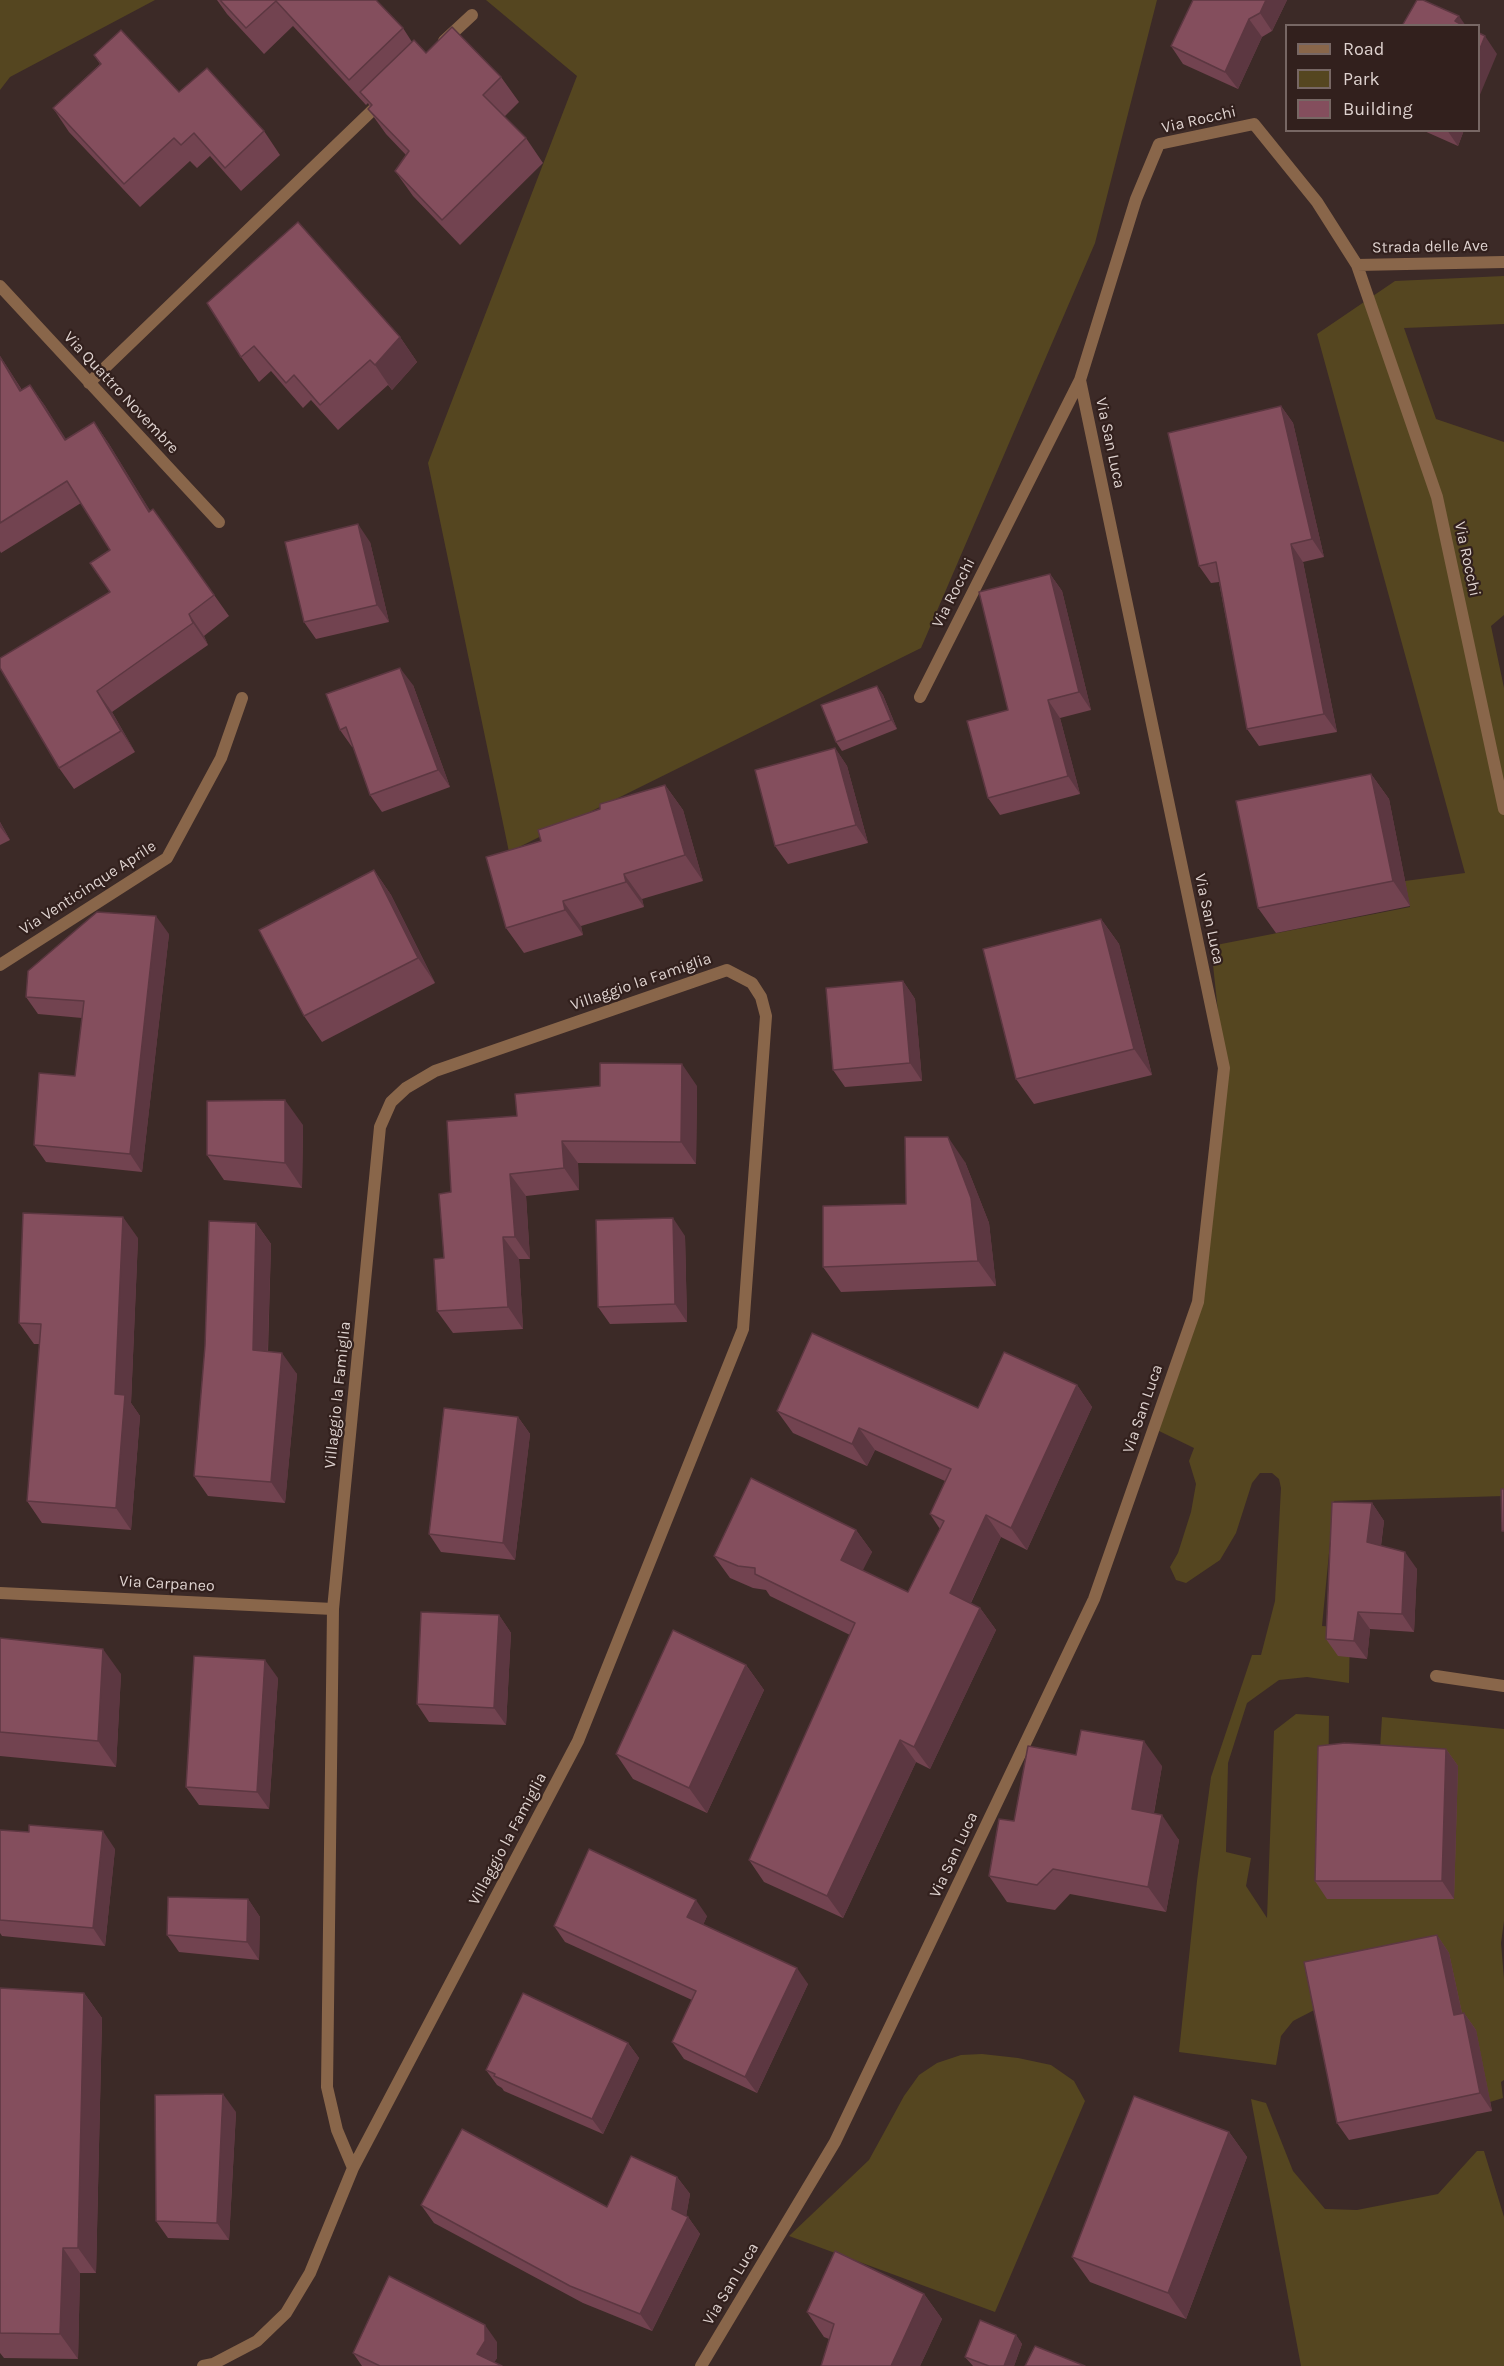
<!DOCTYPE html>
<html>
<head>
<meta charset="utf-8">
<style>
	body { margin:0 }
	#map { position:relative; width:1504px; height:2366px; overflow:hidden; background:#3c2a27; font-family:Karla,sans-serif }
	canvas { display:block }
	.legend { position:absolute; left:1285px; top:24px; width:195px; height:108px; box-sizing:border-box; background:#32201d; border:2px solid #776764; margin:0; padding:8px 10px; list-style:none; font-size:18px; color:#ded2cf }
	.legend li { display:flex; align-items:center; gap:12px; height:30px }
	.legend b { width:30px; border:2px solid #776764 }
</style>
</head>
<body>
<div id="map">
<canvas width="1504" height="2366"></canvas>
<ul class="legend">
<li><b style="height:8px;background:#89664a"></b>Road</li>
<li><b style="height:16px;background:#554620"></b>Park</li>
<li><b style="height:16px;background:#844e5d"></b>Building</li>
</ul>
</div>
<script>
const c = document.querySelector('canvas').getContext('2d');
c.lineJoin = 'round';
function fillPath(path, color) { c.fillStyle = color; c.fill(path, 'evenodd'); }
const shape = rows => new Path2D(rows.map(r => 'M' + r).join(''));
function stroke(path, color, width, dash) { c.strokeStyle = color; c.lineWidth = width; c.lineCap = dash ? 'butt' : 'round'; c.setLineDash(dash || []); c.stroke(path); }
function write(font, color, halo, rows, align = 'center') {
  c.font = font + ' Karla,sans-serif'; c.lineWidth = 4.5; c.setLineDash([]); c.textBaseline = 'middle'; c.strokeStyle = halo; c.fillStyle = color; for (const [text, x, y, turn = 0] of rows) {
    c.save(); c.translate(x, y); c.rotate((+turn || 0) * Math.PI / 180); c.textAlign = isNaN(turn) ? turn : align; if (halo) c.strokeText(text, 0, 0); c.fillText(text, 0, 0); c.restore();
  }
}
fillPath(shape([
	[0,0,155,0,10,77,0,90],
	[486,0,1157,0,1095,243,921,648,509,852,428,463,577,76],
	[1504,276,1504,324,1404,328,1436,419,1504,442,1504,615,1491,626,1504,688,1504,1496,1334,1501,1322,1626,1350,1628,1349,1683,1307,1677,1279,1680,1247,1703,1228,1763,1226,1852,1251,1858,1246,1886,1267,1918,1274,1731,1296,1714,1329,1716,1327,1899,1380,1749,1382,1717,1504,1729,1504,1921,1501,1943,1504,1979,1504,2080,1501,2082,1503,2098,1490,2102,1476,2031,1322,2006,1293,2021,1281,2036,1276,2065,1179,2052,1197,1881,1211,1777,1252,1655,1261,1655,1275,1601,1281,1488,1279,1479,1272,1473,1260,1473,1252,1483,1236,1533,1220,1560,1186,1583,1176,1580,1170,1567,1178,1553,1191,1512,1196,1484,1189,1461,1194,1448,1157,1430,1198,1302,1224,1068,1211,946,1410,907,1405,881,1465,873,1317,334,1395,281],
	[982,2054,1018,2058,1051,2065,1074,2081,1085,2101,995,2312,789,2236,869,2160,904,2096,919,2075,937,2063,961,2055],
	[1251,2099,1266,2103,1293,2171,1325,2209,1357,2210,1438,2194,1477,2151,1484,2151,1504,2217,1504,2366,1301,2366]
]), '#554620');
stroke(shape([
	[444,41,472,15],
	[1357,265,1504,262],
	[0,286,219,522],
	[89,383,382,101],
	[920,697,1080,380,1136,199,1159,144,1254,124,1317,202,1357,265,1437,497,1504,809],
	[0,965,167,858,221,758,242,698],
	[0,1593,333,1609],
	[1436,1676,1504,1686],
	[203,2366,213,2364,257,2341,286,2313,310,2273,353,2168,578,1741,743,1329,766,1016,761,997,752,983,727,970,435,1071,406,1088,391,1102,380,1127,333,1609,327,2087,337,2130,353,2168],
	[701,2366,835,2142,1094,1599,1198,1302,1224,1068,1080,380]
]), '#89664a', 12);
fillPath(shape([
	[217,0,376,0,403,28,412,42,426,53,501,77,519,102,504,117,526,138,543,163,460,245,413,196,395,171,406,155,386,134,368,109,370,107,368,103,366,105,293,26,264,54,227,14],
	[1193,0,1287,0,1272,31,1262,37,1238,89,1183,64,1171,46],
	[94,55,179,92,264,131,280,155,241,191,210,156,197,168,190,161,140,207,69,132,53,108,100,64],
	[1422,130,1464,130,1458,146],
	[207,303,400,337,417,362,392,390,388,385,338,430,311,400,303,408,271,371,259,382,241,357],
	[0,356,22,390,30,385,45,406,66,440,94,422,109,444,150,511,153,509,229,616,204,636,208,645,112,712,135,752,74,789,59,768,110,592,110,550,81,503,1,553,0,551],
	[1281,406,1293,423,1324,557,1303,562,1337,732,1259,746,1247,729,1219,582,1211,583,1199,566],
	[370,542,389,622,316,639,304,622],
	[1050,574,1062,591,1091,710,1060,718,1080,794,1000,815,988,798,1008,710],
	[413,685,450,787,382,812,370,795,353,747,352,747,340,730],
	[877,686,883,695,897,729,842,751,836,742],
	[835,748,847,766,868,843,788,864,775,846],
	[1371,774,1389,799,1410,906,1276,933,1258,908],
	[665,785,683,810,703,881,642,899,644,907,581,926,583,935,524,953,506,928,541,841,600,809],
	[0,822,10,840,0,845],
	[374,870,391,895,435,983,322,1042,304,1016],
	[1101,919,1119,944,1152,1075,1034,1104,1016,1079],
	[169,934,142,1172,46,1162,34,1145,75,1076,82,1018,38,1014,26,997],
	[903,981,915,999,922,1081,845,1087,833,1070],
	[697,1086,696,1164,578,1163,579,1190,526,1196,530,1259,519,1259,523,1329,453,1333,437,1311,451,1192,517,1116],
	[303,1125,302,1188,224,1180,207,1155],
	[965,1162,989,1223,996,1286,841,1292,823,1267,906,1204],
	[256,1223,271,1244,268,1352,297,1374,285,1503,208,1496,194,1476],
	[685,1236,687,1322,610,1324,598,1307],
	[138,1238,131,1403,140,1416,131,1530,42,1523,27,1501,40,1344,34,1344,19,1323],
	[1077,1385,1092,1407,1027,1550,1001,1537,971,1603,980,1608,996,1630,930,1769,916,1762,843,1918,764,1882,749,1860,850,1635,770,1596,766,1590,753,1588,730,1578,714,1556,856,1530,872,1552,862,1570,908,1592,940,1529,930,1514,945,1481,875,1450,867,1466,793,1433,777,1411,978,1408],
	[518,1417,530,1434,515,1560,441,1552,429,1534],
	[1372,1503,1384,1521,1381,1546,1417,1569,1414,1632,1370,1629,1367,1659,1338,1656,1326,1639],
	[499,1615,511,1633,506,1725,429,1722,417,1704],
	[0,1638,121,1674,116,1767,0,1756],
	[746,1665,764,1690,707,1813,633,1779,616,1754],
	[278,1678,269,1809,199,1805,186,1787],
	[1446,1749,1458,1766,1454,1899,1327,1899,1315,1881],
	[1076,1755,1162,1766,1154,1813,1179,1840,1166,1912,1070,1894,1055,1910,1007,1902,989,1876,1014,1821],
	[0,1830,115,1849,105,1946,2,1936,0,1933],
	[248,1899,260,1917,259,1960,179,1952,167,1935],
	[707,1916,703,1925,808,1984,757,2093,684,2059,672,2042,692,2000,565,1942,554,1926],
	[1437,1935,1449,1953,1462,2013,1464,2013,1476,2030,1492,2111,1349,2140,1337,2123],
	[0,1988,84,1993,102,2018,96,2273,80,2273,78,2359,4,2358,0,2353],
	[628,2043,639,2058,603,2134,504,2091,502,2088,497,2085,486,2070],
	[236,2112,229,2240,168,2238,156,2221],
	[1229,2132,1247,2157,1186,2319,1090,2282,1072,2257],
	[677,2177,690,2194,686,2216,688,2217,700,2234,652,2331,583,2303,434,2223,421,2205,607,2207],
	[924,2294,942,2319,920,2366,821,2366,829,2339,824,2337,807,2312],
	[1016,2335,1022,2344,1014,2366,973,2366,965,2357],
	[497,2342,497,2358,494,2362,502,2366,362,2366,353,2353]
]), '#724350');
fillPath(shape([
	[1266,0,1287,0,1272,31,1260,13],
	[1459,16,1466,26,1458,26,1455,21],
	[1249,19,1262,37,1238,89,1225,72],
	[1485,36,1497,54,1479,97,1479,51],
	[1447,130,1464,130,1458,146],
	[400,337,417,362,392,390,375,365],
	[0,356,8,368,35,412,20,391],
	[30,385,45,406,80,461,65,440],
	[1281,406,1293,423,1324,557,1312,539],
	[94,422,109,444,164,533,149,512],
	[358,524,370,542,389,622,377,605],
	[1291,544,1303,562,1337,732,1324,714],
	[1050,574,1062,591,1091,710,1079,692],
	[189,614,204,636,208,645,193,623],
	[400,668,413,685,450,787,438,770],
	[877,686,883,695,897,729,891,720],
	[97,691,112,712,135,752,121,731],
	[1048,700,1060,718,1080,794,1068,776],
	[835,748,847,766,868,843,856,825],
	[1371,774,1389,799,1410,906,1393,881],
	[665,785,683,810,703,881,685,855],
	[0,822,10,840,0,827],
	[374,870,391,895,435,983,418,958],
	[624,874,642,899,644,907,626,882],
	[563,901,581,926,583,935,565,910],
	[156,916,169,934,142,1172,130,1154],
	[1101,919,1119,944,1152,1075,1134,1049],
	[903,981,915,999,922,1081,910,1063],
	[682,1064,697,1086,696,1164,681,1142],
	[285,1100,303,1125,302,1188,285,1163],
	[948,1137,965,1162,989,1223,996,1286,978,1261],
	[562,1141,578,1163,579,1190,564,1168],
	[510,1174,526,1196,530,1259,515,1237],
	[123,1217,138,1238,131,1403,140,1416,131,1530,116,1508,115,1394],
	[673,1218,685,1236,687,1322,675,1304],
	[256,1223,271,1244,267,1371,253,1350],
	[503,1237,519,1259,523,1329,508,1307],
	[282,1353,297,1374,285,1503,271,1482],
	[1077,1385,1092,1407,1027,1550,1011,1528],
	[518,1417,530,1434,515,1560,503,1543],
	[859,1428,875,1450,867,1466,852,1444],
	[1372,1503,1384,1521,1379,1560,1367,1542],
	[986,1515,1001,1537,965,1615,950,1593],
	[856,1530,872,1552,857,1582,841,1560],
	[1405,1552,1417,1569,1414,1632,1402,1614],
	[980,1608,996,1630,930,1769,914,1747],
	[1358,1612,1370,1629,1367,1659,1354,1641],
	[499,1615,511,1633,506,1725,494,1708],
	[103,1649,121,1674,116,1767,98,1741],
	[265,1660,278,1678,269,1809,257,1792],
	[746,1665,764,1690,707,1813,689,1788],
	[900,1740,916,1762,843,1918,827,1896],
	[1144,1741,1162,1766,1150,1834,1132,1809],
	[1446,1749,1458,1766,1454,1899,1442,1881],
	[1162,1815,1179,1840,1166,1912,1148,1887],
	[103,1831,115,1849,105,1946,93,1928],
	[248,1899,260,1917,259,1960,247,1942],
	[696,1900,707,1916,699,1934,687,1917],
	[1437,1935,1449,1953,1466,2032,1454,2015],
	[797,1968,808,1984,757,2093,745,2077],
	[84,1993,102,2018,96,2273,78,2248],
	[1464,2013,1476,2030,1492,2111,1480,2093],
	[628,2043,639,2058,603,2134,592,2119],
	[223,2094,236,2112,229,2240,217,2223],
	[1229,2132,1247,2157,1186,2319,1168,2293],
	[677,2177,690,2194,685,2223,688,2217,700,2234,652,2331,640,2314,672,2209],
	[63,2248,80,2273,78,2359,60,2334],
	[924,2294,942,2319,920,2366,891,2366],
	[485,2325,497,2342,497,2358,492,2366,477,2354],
	[1016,2335,1022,2344,1014,2366,1004,2366]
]), '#5c3741');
const building = shape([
	[220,0,376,0,403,28,349,80,276,1,246,28,220,0],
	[1193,0,1266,0,1260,13,1249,19,1225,72,1171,46,1193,0],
	[1417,0,1423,0,1459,16,1455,21,1464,26,1402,26,1417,0],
	[452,27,501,77,483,95,526,138,442,220,395,171,409,151,368,109,372,105,360,92,414,40,426,53,452,27],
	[121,30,179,92,207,68,264,131,225,168,194,133,181,145,174,138,124,184,53,108,101,64,94,55,121,30],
	[1479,33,1485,36,1479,51,1479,33],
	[298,222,400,337,375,365,370,360,320,405,294,375,286,383,254,346,241,357,207,303,298,222],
	[0,357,20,391,30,385,65,440,94,422,149,512,153,509,214,595,189,614,193,623,97,691,121,731,59,768,0,668,0,658,110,592,90,563,110,550,67,481,0,523,0,357],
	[1281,406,1312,539,1291,544,1324,714,1247,729,1216,562,1199,566,1168,433,1281,406],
	[358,524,377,605,304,622,285,542,358,524],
	[1050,574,1079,692,1048,700,1068,776,988,798,967,721,1008,710,979,592,1050,574],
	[400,668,438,770,370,795,346,727,340,730,326,694,400,668],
	[877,686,891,720,836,742,821,705,877,686],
	[835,748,856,825,775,846,755,770,835,748],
	[1371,774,1393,881,1258,908,1236,801,1371,774],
	[665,785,685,855,624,874,626,882,563,901,565,910,506,928,486,857,541,841,538,830,600,809,600,804,665,785],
	[374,870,418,958,304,1016,259,930,374,870],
	[97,912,156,916,130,1154,34,1145,39,1073,75,1076,84,1001,26,997,28,971,97,912],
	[1101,919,1134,1049,1016,1079,983,949,1101,919],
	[903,981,910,1063,833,1070,826,988,903,981],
	[600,1063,682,1064,681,1142,562,1141,564,1168,510,1174,515,1237,503,1237,508,1307,437,1311,434,1259,444,1258,439,1194,451,1192,447,1121,517,1116,515,1094,600,1086,600,1063],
	[285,1100,285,1163,207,1155,207,1101,285,1100],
	[905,1137,948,1137,971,1198,978,1261,823,1267,823,1206,906,1204,905,1137],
	[23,1213,123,1217,115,1394,125,1395,116,1508,27,1501,41,1324,19,1323,23,1213],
	[673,1218,675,1304,598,1307,596,1220,673,1218],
	[209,1221,256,1223,253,1350,282,1353,271,1482,194,1476,205,1346,209,1221],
	[812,1333,978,1408,1004,1352,1077,1385,1011,1528,986,1515,950,1593,980,1608,914,1747,900,1740,827,1896,749,1860,855,1623,755,1574,755,1568,738,1566,714,1556,751,1478,856,1530,841,1560,908,1592,944,1521,930,1514,951,1469,859,1428,852,1444,777,1411,812,1333],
	[444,1408,518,1417,503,1543,429,1534,444,1408],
	[1501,1489,1504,1489,1504,1531,1502,1531,1501,1489],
	[1332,1502,1372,1503,1367,1542,1405,1552,1402,1614,1358,1612,1354,1641,1326,1639,1332,1502],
	[421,1612,499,1615,494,1708,417,1704,421,1612],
	[673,1630,746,1665,689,1788,616,1754,673,1630],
	[0,1638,103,1649,98,1741,0,1732,0,1638],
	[194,1656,265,1660,257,1792,186,1787,194,1656],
	[1081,1730,1144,1741,1132,1809,1162,1815,1148,1887,1053,1869,1037,1885,989,1876,999,1819,1014,1821,1028,1746,1076,1755,1081,1730],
	[1345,1743,1446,1749,1442,1881,1315,1881,1318,1746,1345,1743],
	[29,1825,103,1831,93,1928,0,1920,0,1830,29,1832,29,1825],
	[589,1849,696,1900,687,1917,797,1968,745,2077,672,2042,696,1991,554,1926,589,1849],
	[168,1897,248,1899,247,1942,167,1935,168,1897],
	[1437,1935,1454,2015,1464,2013,1480,2093,1337,2123,1304,1962,1437,1935],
	[0,1988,84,1993,78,2248,63,2248,60,2334,0,2333,0,1988],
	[523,1993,628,2043,592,2119,494,2076,495,2074,486,2070,523,1993],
	[223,2094,217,2223,156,2221,155,2095,223,2094],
	[1134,2096,1229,2132,1168,2293,1072,2257,1134,2096],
	[462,2129,607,2207,631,2156,677,2177,672,2209,688,2217,640,2314,570,2286,421,2205,462,2129],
	[835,2251,924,2294,891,2366,821,2366,834,2324,807,2312,835,2251],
	[389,2276,485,2325,485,2341,477,2354,502,2366,380,2366,353,2353,389,2276],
	[980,2320,1016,2335,1004,2366,989,2366,965,2357,980,2320],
	[1035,2346,1085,2366,1025,2366,1035,2346]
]);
fillPath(building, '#844e5d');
stroke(building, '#5c3741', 1.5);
write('16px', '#ded2cf', '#32201d', [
	["Via Rocchi",1199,120,-13],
	["Strada delle Ave",1430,247,-1],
	["Via Quattro Novembre",121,393,47],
	["Via San Luca",1110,443,78],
	["Via Rocchi",1467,559,78],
	["Via Rocchi",954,593,-63],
	["Via Venticinque Aprile",88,888,-33],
	["Via San Luca",1209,919,78],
	["Villaggio la Famiglia",641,982,-19],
	["Villaggio la Famiglia",338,1395,-84],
	["Via San Luca",1143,1409,-71],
	["Via Carpaneo",167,1584,3],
	["Villaggio la Famiglia",508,1839,-62],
	["Via San Luca",954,1855,-65],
	["Via San Luca",731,2284,-59]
]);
</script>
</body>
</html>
